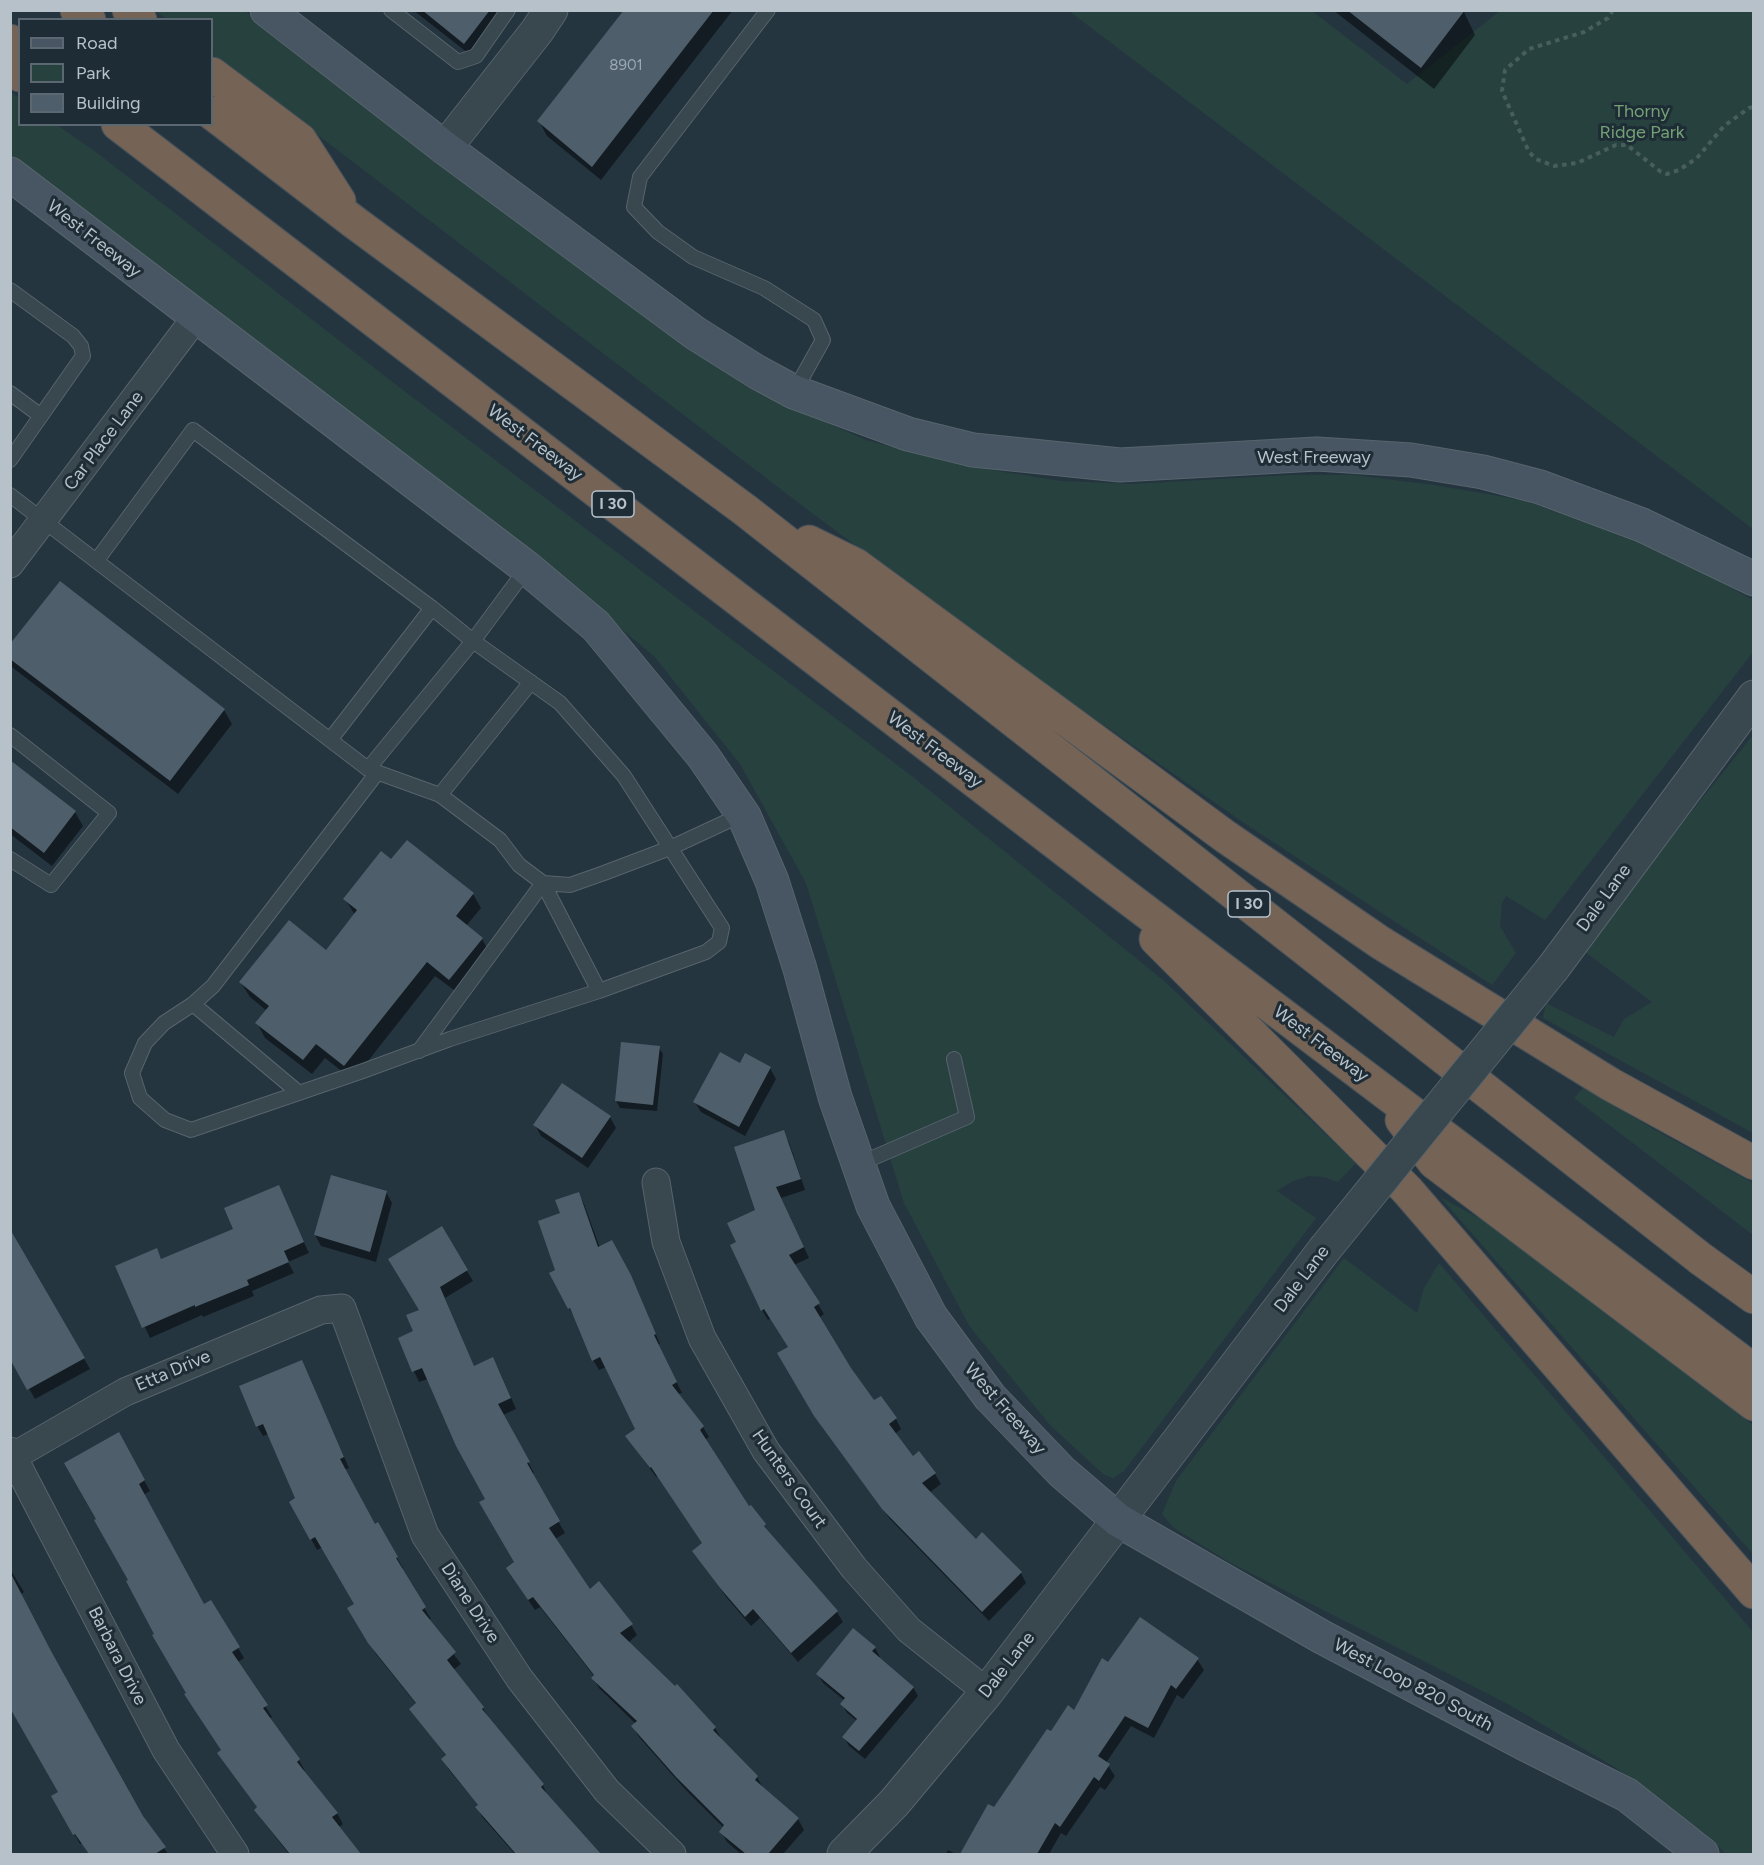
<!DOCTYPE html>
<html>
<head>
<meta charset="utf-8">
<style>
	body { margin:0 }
	#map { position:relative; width:1764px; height:1865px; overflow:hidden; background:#253540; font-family:Figtree,sans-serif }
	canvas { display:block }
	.frame { position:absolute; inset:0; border:12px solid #b6c1ca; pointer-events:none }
	.legend { position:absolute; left:18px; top:18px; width:195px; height:108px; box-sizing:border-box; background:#1e2c35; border:2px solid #5b6871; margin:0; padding:8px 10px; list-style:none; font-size:18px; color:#b6c1ca }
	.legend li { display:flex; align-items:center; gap:12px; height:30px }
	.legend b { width:30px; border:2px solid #5b6871 }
</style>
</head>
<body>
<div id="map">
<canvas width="1764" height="1865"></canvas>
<div class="frame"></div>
<ul class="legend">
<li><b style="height:8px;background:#475662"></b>Road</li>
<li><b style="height:16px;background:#27413f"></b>Park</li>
<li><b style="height:16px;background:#4e5f6b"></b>Building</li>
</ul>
</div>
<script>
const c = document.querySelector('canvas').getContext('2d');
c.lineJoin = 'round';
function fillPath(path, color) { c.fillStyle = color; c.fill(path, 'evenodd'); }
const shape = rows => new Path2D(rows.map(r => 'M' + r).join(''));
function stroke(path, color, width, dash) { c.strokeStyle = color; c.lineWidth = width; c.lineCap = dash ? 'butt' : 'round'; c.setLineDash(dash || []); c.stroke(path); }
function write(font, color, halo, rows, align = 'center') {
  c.font = font + ' Figtree,sans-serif'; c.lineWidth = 6; c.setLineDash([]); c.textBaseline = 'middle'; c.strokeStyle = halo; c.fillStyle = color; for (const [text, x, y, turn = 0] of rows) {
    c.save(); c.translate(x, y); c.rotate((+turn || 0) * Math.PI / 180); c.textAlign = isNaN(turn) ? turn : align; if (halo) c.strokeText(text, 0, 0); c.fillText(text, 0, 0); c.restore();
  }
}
fillPath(shape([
	[155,11,245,11,673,336,781,402,866,440,960,465,1061,481,1133,484,1290,475,1354,475,1434,485,1522,500,1628,537,1690,565,1753,600,1753,652,1545,920,1506,896,1502,903,1500,926,1516,953,1492,985,1244,823,995,649,804,507,212,54,212,20,167,19],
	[1069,11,1312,11,1407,84,1500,11,1753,11,1753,529],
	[10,91,19,98,20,124,57,125,96,152,399,387,913,777,1164,981,1356,1163,1338,1182,1324,1177,1308,1176,1291,1182,1277,1191,1316,1218,1124,1471,1113,1478,1103,1474,1050,1425,970,1327,904,1203,806,883,740,764,654,656,576,591,11,158],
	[1753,735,1753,1133,1543,1018,1546,1003,1614,1037,1624,1019,1652,1002,1581,949],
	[1584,1087,1655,1130,1753,1183,1753,1235,1574,1098],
	[1440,1197,1486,1222,1753,1425,1753,1554],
	[1344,1258,1417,1313,1424,1288,1439,1263,1753,1632,1753,1854,1726,1854,1708,1836,1616,1768,1508,1704,1229,1562,1174,1528,1162,1514,1176,1481]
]), '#27413f');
fillPath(shape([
	[413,10,509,10,473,57],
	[626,10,733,10,601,180,547,136,539,121],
	[1333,10,1463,10,1475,35,1434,89],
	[10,647,224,710,232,724,178,794,13,668,10,663],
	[10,762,75,812,83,826,52,866,10,834],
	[392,862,473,894,481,908,466,926,482,939,490,953,458,993,435,976,353,1080,325,1058,312,1074,265,1038,257,1023,267,1011,250,997,241,983,326,952,355,915,345,899],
	[659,1048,663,1054,657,1111,620,1108,616,1101],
	[740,1065,770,1068,776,1079,745,1136,701,1112,695,1102],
	[610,1117,616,1128,588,1168,541,1136,535,1125],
	[783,1132,789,1142,805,1190,781,1198,809,1258,794,1265,824,1314,819,1318,850,1369,874,1402,896,1419,901,1429,895,1434,912,1458,919,1453,935,1474,941,1484,929,1493,976,1541,1021,1573,1026,1583,989,1621,890,1519,822,1427,790,1347,771,1318,768,1320,762,1310,738,1242,757,1211],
	[278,1187,309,1253,288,1262,294,1273,252,1291,254,1296,203,1317,202,1315,150,1338,117,1267,156,1250,162,1260,235,1230],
	[386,1192,392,1203,376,1262,321,1246,315,1235],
	[579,1194,584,1204,600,1248,636,1287,660,1344,658,1345,682,1393,678,1394,703,1427,709,1437,705,1440,749,1508,837,1612,843,1622,798,1662,760,1618,751,1626,727,1598,700,1561,703,1544,658,1476,656,1477,627,1437,637,1430,606,1367,599,1370,593,1360,575,1319,551,1274,557,1271,562,1214],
	[441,1228,473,1281,445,1298,474,1367,493,1359,499,1370,516,1409,503,1415,534,1473,531,1474,565,1533,555,1539,590,1591,631,1625,637,1635,628,1643,715,1728,721,1738,720,1739,757,1777,763,1788,798,1819,804,1830,783,1854,741,1854,727,1842,721,1832,724,1828,684,1788,639,1737,633,1727,636,1724,599,1688,593,1678,594,1676,540,1607,535,1610,514,1579,516,1563,487,1500,428,1379,419,1382,399,1339,415,1332],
	[19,1246,90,1369,35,1399,10,1356],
	[302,1362,349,1468,344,1470,375,1525,377,1524,403,1568,401,1569,431,1619,428,1620,461,1664,453,1670,483,1708,489,1719,543,1785,548,1797,600,1854,515,1854,483,1818,477,1808,479,1806,449,1770,443,1760,447,1757,411,1709,417,1705,376,1654,349,1609,356,1604,323,1547,317,1550,291,1502,297,1499,269,1434,263,1436,257,1426],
	[118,1434,150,1491,143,1495,204,1606,211,1602,244,1658,238,1662,272,1717,269,1719,299,1760,305,1771,303,1772,337,1813,343,1824,338,1828,359,1854,289,1854,262,1820,256,1810,258,1808,219,1753,222,1750,156,1634,130,1581],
	[10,1569,24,1592,21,1594,56,1663,143,1818,168,1854,90,1854,82,1843,80,1844,53,1797,60,1793,10,1704],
	[875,1648,880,1657,879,1658,913,1687,918,1696,865,1759,849,1746,844,1737,857,1721,847,1713,842,1704,845,1701,823,1683,818,1674],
	[1197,1659,1204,1670,1183,1699,1177,1695,1154,1738,1131,1726,1106,1763,1115,1776,1105,1790,1100,1787,1066,1836,1061,1833,1049,1854,962,1854,989,1806,995,1809,1051,1733,1075,1712,1109,1663],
	[948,1850,956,1854,946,1854]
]), '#0007');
fillPath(shape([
	[422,10,490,10,464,44],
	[624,10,714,10,592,167,537,121],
	[1347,10,1465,10,1421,68],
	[60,581,225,709,170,781,10,659,10,644],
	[10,760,76,811,44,853,10,827],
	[407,840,474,893,456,916,483,938,449,980,427,962,344,1066,316,1044,303,1060,255,1023,269,1006,239,982,289,920,326,950,357,910,343,899,381,851,391,859],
	[621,1042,660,1046,653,1105,615,1101],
	[720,1052,740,1063,745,1053,771,1067,739,1127,693,1102],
	[562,1083,611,1116,582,1158,533,1125],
	[784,1130,801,1179,776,1187,804,1247,789,1255,820,1303,814,1307,851,1368,874,1400,881,1396,897,1418,889,1424,913,1456,919,1451,936,1473,922,1483,976,1539,982,1532,1022,1572,982,1612,882,1509,814,1416,777,1353,788,1347,764,1309,761,1311,730,1245,736,1242,727,1223,755,1210,734,1147],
	[331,1175,387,1191,370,1252,314,1235],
	[279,1185,304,1242,284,1251,289,1262,247,1280,249,1285,195,1307,195,1305,142,1328,115,1266,157,1248,161,1259,233,1229,224,1208],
	[579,1192,598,1247,612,1240,631,1275,656,1334,654,1335,677,1382,672,1385,704,1426,700,1430,749,1506,751,1505,766,1524,764,1526,838,1611,791,1653,753,1609,745,1617,720,1588,692,1551,702,1543,651,1467,650,1468,625,1436,635,1429,600,1357,592,1361,570,1308,568,1309,549,1273,555,1270,538,1221,560,1213,555,1200],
	[442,1226,468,1270,440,1287,474,1366,493,1357,511,1398,498,1404,530,1462,527,1463,560,1521,549,1528,590,1589,599,1581,633,1624,620,1633,675,1686,677,1684,716,1727,713,1730,758,1776,755,1780,799,1818,768,1854,746,1854,719,1832,724,1825,676,1777,631,1726,637,1721,591,1678,594,1675,533,1597,528,1600,506,1568,514,1562,479,1502,485,1499,456,1446,422,1368,412,1372,398,1338,413,1331,406,1315,419,1310,388,1259],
	[10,1229,85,1358,27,1390,10,1359],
	[302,1360,344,1457,340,1459,375,1524,378,1522,398,1557,396,1558,426,1607,422,1610,456,1652,447,1660,484,1707,482,1709,544,1784,541,1787,601,1854,516,1854,475,1807,478,1805,441,1759,446,1755,409,1709,416,1703,368,1643,347,1608,354,1604,315,1537,310,1540,289,1502,295,1498,263,1424,256,1427,239,1386],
	[119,1432,145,1480,139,1484,204,1604,211,1600,240,1647,232,1652,268,1705,263,1708,300,1759,297,1762,338,1813,332,1817,361,1854,290,1854,254,1810,257,1807,217,1753,221,1750,184,1694,186,1693,152,1635,154,1634,126,1581,128,1580,94,1520,96,1519,64,1463],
	[10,1572,51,1651,105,1748,143,1816,166,1847,155,1854,89,1854,75,1834,73,1835,51,1796,58,1792,10,1708],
	[1140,1617,1199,1658,1176,1689,1171,1685,1148,1728,1125,1716,1098,1756,1110,1764,1099,1781,1094,1777,1060,1827,1055,1823,1037,1854,960,1854,988,1804,994,1807,1047,1729,1051,1731,1068,1705,1074,1710,1102,1658,1108,1662],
	[853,1628,876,1647,872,1651,914,1687,859,1751,842,1737,857,1719,840,1704,845,1698,816,1674]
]), '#4e5f6b');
const service = shape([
	[391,10,458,62,476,56,508,10],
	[768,10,640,177,634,207,658,232,693,257,764,288,814,320,823,340,794,392],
	[10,290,73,336,81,346,83,356,10,460],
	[10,393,41,416],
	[10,495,368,769,473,641,527,568],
	[97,560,193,430,432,608],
	[10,735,109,813,51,885,10,859],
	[330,740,432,608,473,641,560,703,624,776,722,928,719,942,706,952,599,991,543,883,419,1051],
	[368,769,440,795,500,840,519,865,543,883,570,885,604,873,670,848,743,814],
	[440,795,531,682],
	[193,1004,213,986,377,773],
	[299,1093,193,1004,164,1023,145,1043,132,1073,140,1098,165,1120,191,1130,363,1071,450,1039,599,991],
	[859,1164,967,1117,954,1059]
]);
const minor = shape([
	[10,564,196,317],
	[656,1182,666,1242,702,1338,766,1451,854,1568,909,1630,987,1692],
	[10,1451,166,1750,235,1854],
	[14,1456,125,1392,321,1310,342,1308,425,1535,519,1678,607,1791,672,1854]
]);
const tertiary = shape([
	[445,148,537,31,551,10],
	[1553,968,1754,697],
	[844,1854,894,1803,987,1692,1324,1250]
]);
const secondary = shape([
	[267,10,445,148,695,333,757,372,794,392,908,434,973,450,1120,465,1317,454,1411,460,1483,472,1540,487,1642,525,1754,579],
	[10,174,527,568,596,626,703,756,744,816,772,881,800,969,835,1097,873,1206,931,1317,990,1397,1062,1472,1118,1520,1322,1637,1527,1745,1627,1795,1702,1854]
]);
const motorway = shape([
	[77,10,89,20],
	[129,10,140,20],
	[10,41,20,48],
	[10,69,20,75],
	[212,74,300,140,339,201],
	[212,113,354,222,745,510,1701,1259,1754,1297],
	[118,124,1108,883,1754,1371],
	[809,542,856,565,1226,837,1381,943,1610,1084,1754,1163],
	[1156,939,1407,1190,1754,1592],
	[1402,1120,1434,1162,1754,1404]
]);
stroke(service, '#57646d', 16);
stroke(minor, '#57646d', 29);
stroke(tertiary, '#57646d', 35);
stroke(secondary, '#57646d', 35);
stroke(motorway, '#44515a', 35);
stroke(shape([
	[1613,10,1608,18,1584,32,1529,49,1505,70,1502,91,1529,152,1536,159,1554,166,1577,163,1616,145,1627,145,1661,172,1667,174,1679,170,1697,158,1724,126,1749,108,1754,107]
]), '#475e5d', 4, [4.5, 4.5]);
stroke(service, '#39474f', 14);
stroke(minor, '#39474f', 27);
stroke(tertiary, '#39474f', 33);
stroke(secondary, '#475662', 33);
stroke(motorway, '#756356', 33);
const tertiaryBridge = shape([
	[1324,1250,1553,968]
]);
stroke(tertiaryBridge, '#57646d', 35, []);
stroke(tertiaryBridge, '#39474f', 33);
write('15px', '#9ca8b2', null, [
	["8901",626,66]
]);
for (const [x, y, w] of [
	[613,504,42],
	[1249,904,42]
]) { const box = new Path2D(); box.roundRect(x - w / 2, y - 13, w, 26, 4.5); c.fillStyle = '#1e2c35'; c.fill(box); stroke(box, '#b6c1ca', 1.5); }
write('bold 16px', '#b6c1ca', null, [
	["I 30",613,504],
	["I 30",1249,904]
]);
write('18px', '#74a076', '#1e2c35', [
	["Thorny",1642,112],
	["Ridge Park",1642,133]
]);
write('18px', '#b6c1ca', '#1e2c35', [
	["West Freeway",94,239,38],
	["Car Place Lane",104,441,-53],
	["West Freeway",535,443,37],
	["West Freeway",1314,458],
	["West Freeway",935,750,37],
	["Dale Lane",1604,898,-54],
	["West Freeway",1321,1044,37],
	["Dale Lane",1302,1279,-53],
	["Etta Drive",173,1371,-23],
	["West Freeway",1005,1409,49],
	["Hunters Court",789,1479,55],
	["Diane Drive",470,1603,57],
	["Barbara Drive",117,1656,63],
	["Dale Lane",1007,1665,-52],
	["West Loop 820 South",1413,1685,28]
]);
</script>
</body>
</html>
